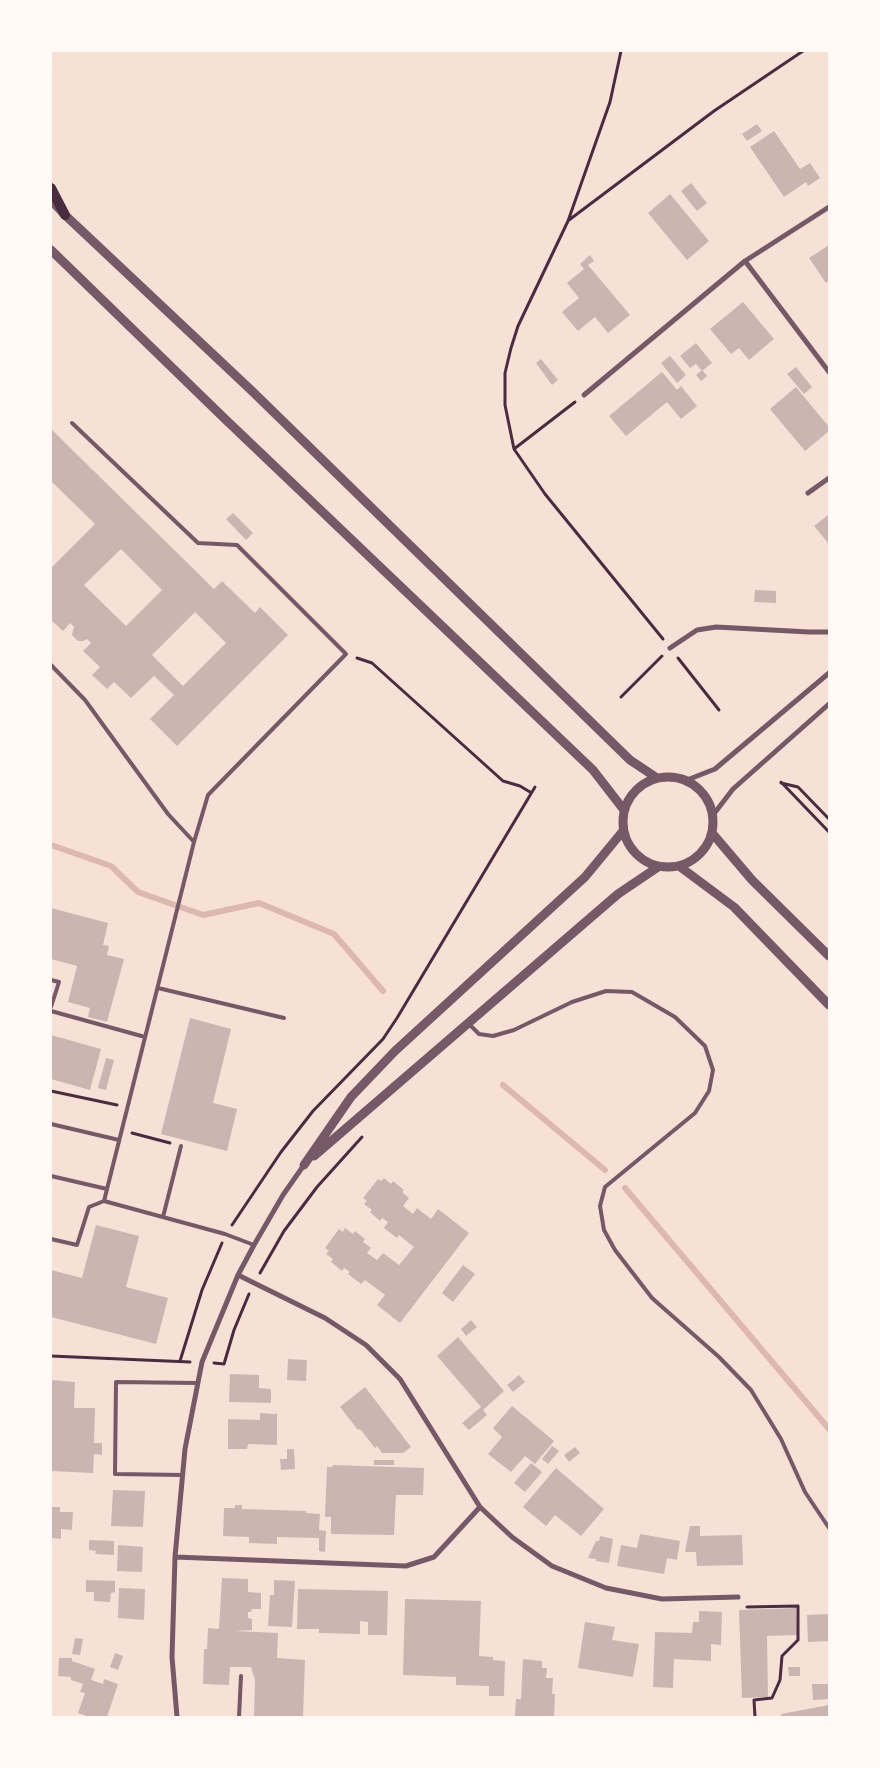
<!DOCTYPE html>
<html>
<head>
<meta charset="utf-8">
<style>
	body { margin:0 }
	#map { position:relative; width:880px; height:1768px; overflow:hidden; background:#f7e1d7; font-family:Poppins,sans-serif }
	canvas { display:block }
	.frame { position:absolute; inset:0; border:52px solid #fffaf5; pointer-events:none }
</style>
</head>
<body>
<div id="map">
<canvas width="880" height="1768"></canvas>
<div class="frame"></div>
</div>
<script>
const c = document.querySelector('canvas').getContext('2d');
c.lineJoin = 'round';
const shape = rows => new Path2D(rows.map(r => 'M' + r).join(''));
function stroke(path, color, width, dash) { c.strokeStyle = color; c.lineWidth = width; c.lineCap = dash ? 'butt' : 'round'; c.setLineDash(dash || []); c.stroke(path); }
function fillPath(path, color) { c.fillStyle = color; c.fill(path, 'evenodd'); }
stroke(shape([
	[51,845,111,866,138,892,203,915,259,903,334,934,383,991],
	[503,1085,605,1170],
	[625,1188,829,1429]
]), '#dcb8b0', 6);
fillPath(shape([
	[757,124,762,131,747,141,742,134],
	[774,131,800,169,810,163,820,178,808,186,806,182,784,197,750,147],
	[691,183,707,203,697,211,681,191],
	[670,194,709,241,687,260,648,213],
	[829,245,829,281,826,283,809,258],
	[590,255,594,261,588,265,630,315,608,333,595,317,578,331,562,312,579,298,567,283,584,269,580,264],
	[743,302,774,339,749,360,739,348,731,354,710,329],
	[696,343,712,363,702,371,696,364,690,368,680,356],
	[670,356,686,375,677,383,661,363],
	[541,359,558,380,552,385,536,363],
	[796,367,812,387,804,394,787,374],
	[702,370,707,376,701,381,696,375],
	[662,372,677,390,681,386,697,406,681,419,667,402,626,436,609,416],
	[796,387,829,427,829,431,805,451,770,409],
	[51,429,214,589,222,581,255,613,260,607,288,635,177,746,150,719,174,695,154,676,131,698,114,682,107,689,92,675,100,667,83,651,91,643,87,639,83,641,78,641,72,635,74,627,70,623,63,631,51,620,51,568,95,524,51,481],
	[121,549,162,590,126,626,84,585],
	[195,612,226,643,183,686,152,655],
	[233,513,253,533,246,540,226,519],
	[828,515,829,516,829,544,814,526],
	[755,590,776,591,776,603,754,602],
	[51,908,108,923,103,945,109,946,107,955,124,959,107,1022,88,1017,90,1008,68,1002,77,966,51,959],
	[190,1018,231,1029,213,1103,237,1109,227,1151,161,1134],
	[51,1035,101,1049,90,1090,51,1079],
	[106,1058,114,1060,106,1090,98,1088],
	[384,1178,391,1184,393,1181,404,1190,402,1192,409,1198,403,1206,413,1214,417,1208,431,1219,438,1209,469,1233,400,1323,377,1305,385,1295,365,1280,361,1284,348,1274,350,1272,344,1268,342,1271,331,1262,333,1259,326,1254,329,1251,325,1248,339,1229,343,1232,345,1228,353,1234,355,1231,365,1239,363,1242,371,1248,367,1253,377,1260,383,1253,399,1265,414,1247,399,1235,397,1238,384,1228,388,1222,382,1218,380,1221,370,1212,372,1210,364,1204,367,1201,363,1198,378,1179,381,1181],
	[96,1225,139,1236,126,1287,168,1298,156,1344,51,1317,51,1270,82,1278],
	[463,1265,475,1274,453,1302,442,1293],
	[471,1320,477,1327,466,1336,461,1329],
	[458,1337,504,1391,483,1410,487,1415,469,1430,462,1423,481,1407,437,1356],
	[288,1359,307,1360,306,1381,287,1380],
	[230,1374,259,1375,259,1388,271,1389,271,1403,229,1402],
	[519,1375,525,1382,513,1392,507,1385],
	[51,1380,75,1382,74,1408,95,1408,94,1443,102,1443,102,1455,94,1454,93,1473,51,1471],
	[365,1387,411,1447,403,1453,382,1453,377,1446,375,1448,360,1429,358,1430,340,1407],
	[512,1406,554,1441,535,1464,525,1456,511,1472,488,1454,502,1437,493,1428],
	[260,1413,277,1414,277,1445,248,1444,247,1449,228,1449,228,1419,260,1420],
	[552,1446,559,1451,548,1464,542,1459],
	[575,1447,580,1453,569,1462,564,1455],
	[287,1449,294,1449,295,1469,281,1470,280,1459,287,1459],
	[374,1460,394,1460,394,1465,374,1465],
	[531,1463,542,1472,525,1492,514,1483],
	[333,1465,424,1468,423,1495,396,1495,394,1535,331,1534,331,1517,325,1517,327,1467,332,1467],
	[556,1468,604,1509,581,1536,555,1515,546,1526,523,1507],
	[113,1490,145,1491,143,1527,111,1526],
	[235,1505,242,1505,242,1509,306,1511,306,1513,320,1514,319,1530,326,1531,325,1552,319,1551,319,1538,277,1537,277,1544,249,1543,249,1537,223,1536,224,1508,235,1508],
	[51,1507,60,1507,60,1512,73,1512,72,1530,61,1529,61,1539,51,1538],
	[690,1526,700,1526,700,1536,742,1535,743,1565,697,1566,696,1552,685,1552],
	[640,1534,680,1541,677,1560,667,1558,664,1574,617,1566,621,1545,637,1548],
	[600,1536,613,1539,609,1563,596,1561,596,1559,588,1558,596,1541,599,1541],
	[89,1540,114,1541,114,1555,95,1554,96,1551,89,1550],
	[118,1545,143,1547,142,1572,117,1571],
	[222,1578,248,1579,248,1592,261,1593,261,1609,252,1609,251,1612,248,1612,248,1618,252,1619,252,1630,235,1631,278,1633,277,1658,305,1660,303,1717,254,1717,255,1680,251,1667,230,1667,229,1685,203,1684,204,1649,207,1649,208,1628,219,1629],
	[86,1580,115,1581,115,1592,111,1593,110,1602,94,1601,94,1592,86,1592],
	[274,1580,295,1581,292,1627,268,1626,270,1595,274,1595],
	[119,1588,145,1589,144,1620,118,1618],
	[298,1589,388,1591,387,1635,368,1635,368,1622,360,1621,360,1634,319,1633,319,1629,297,1629],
	[405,1599,481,1601,479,1656,493,1657,493,1660,505,1661,504,1696,489,1696,489,1686,456,1685,456,1677,403,1675],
	[796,1608,797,1635,767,1636,768,1697,742,1698,739,1610],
	[699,1611,722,1612,721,1645,711,1644,711,1661,674,1659,673,1688,653,1687,655,1632,692,1633,693,1622,699,1622],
	[829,1614,829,1641,808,1642,807,1615],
	[585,1622,615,1627,612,1640,639,1644,633,1677,578,1668],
	[75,1638,83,1639,80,1655,72,1654],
	[115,1653,123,1656,118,1670,110,1667],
	[59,1658,72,1658,72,1661,95,1669,91,1680,103,1684,104,1679,118,1684,107,1717,90,1717,78,1713,85,1693,80,1692,83,1684,71,1680,71,1677,58,1676],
	[523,1659,542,1661,542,1668,547,1668,546,1678,553,1678,552,1694,555,1694,554,1717,515,1717,516,1699,521,1699],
	[788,1667,800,1667,800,1676,789,1676],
	[812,1684,829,1684,829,1699,813,1700],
	[829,1705,829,1717,782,1717,781,1714]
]), '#ccb4b1');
stroke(shape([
	[621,51,610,102,568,221,518,326,511,348,505,373,505,405,514,449,545,494,663,639],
	[569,220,714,111,803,51],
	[514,449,575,402],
	[357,658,372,663,503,781,520,786,530,792],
	[678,658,719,710],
	[621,697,662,656],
	[781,782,829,832],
	[781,783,798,787,829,819],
	[51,1091,117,1105],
	[132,1133,170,1143],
	[232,1225,281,1152,313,1111,383,1039,397,1018,535,787],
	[260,1273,284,1231,317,1187,362,1137],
	[51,1356,190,1362],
	[180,1361,202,1290,222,1243],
	[214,1363,224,1364,234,1330,249,1294],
	[747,1607,798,1606,798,1640,782,1656,780,1680,772,1698,754,1700,755,1717]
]), '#4a2c40', 3);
stroke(shape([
	[72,423,198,543,237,545,346,654,208,795,194,842,104,1201,225,1234,254,1245],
	[51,665,85,700,168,814,194,842],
	[51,980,59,982,51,1007],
	[158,988,284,1018],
	[51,1011,145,1037],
	[468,1023,479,1034,493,1036,514,1030,572,1002,606,991,632,992,675,1017,705,1046,713,1070,709,1091,695,1113,605,1187,600,1206,604,1230,615,1250,652,1298,719,1357,751,1390,781,1439,805,1492,829,1528],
	[51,1124,119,1140],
	[51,1176,107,1189],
	[163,1217,181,1146],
	[51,1239,77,1245,89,1207,104,1201],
	[183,1475,115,1474,116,1382,198,1383],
	[239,1717,241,1676]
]), '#755966', 4);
stroke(shape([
	[745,261,829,207],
	[584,395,745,261,829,372],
	[808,493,829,478],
	[670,648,697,630,716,627,809,632,829,632],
	[687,780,715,769,829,673],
	[713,815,733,789,829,704],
	[238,1275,325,1318,366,1345,400,1379,480,1507,512,1537,552,1566,606,1588,662,1599,738,1597],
	[175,1557,406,1566,434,1557,480,1507],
	[177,1717,172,1657,175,1557,185,1449,202,1362,238,1275,254,1245,283,1195,304,1165]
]), '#755966', 5);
stroke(shape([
	[51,200,65,215,252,391,630,760,657,778],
	[51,250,224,418,593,770,624,810],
	'623 822a45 45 0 1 1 90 0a45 45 0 1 1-90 0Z',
	[712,833,752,880,829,956],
	[679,866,734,907,829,1005],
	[314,1156,618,894,658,867],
	[304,1165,351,1097,395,1051,585,877,623,831]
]), '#755966', 9);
stroke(shape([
	[51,188,65,215]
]), '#4a2c40', 10);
</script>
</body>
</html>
